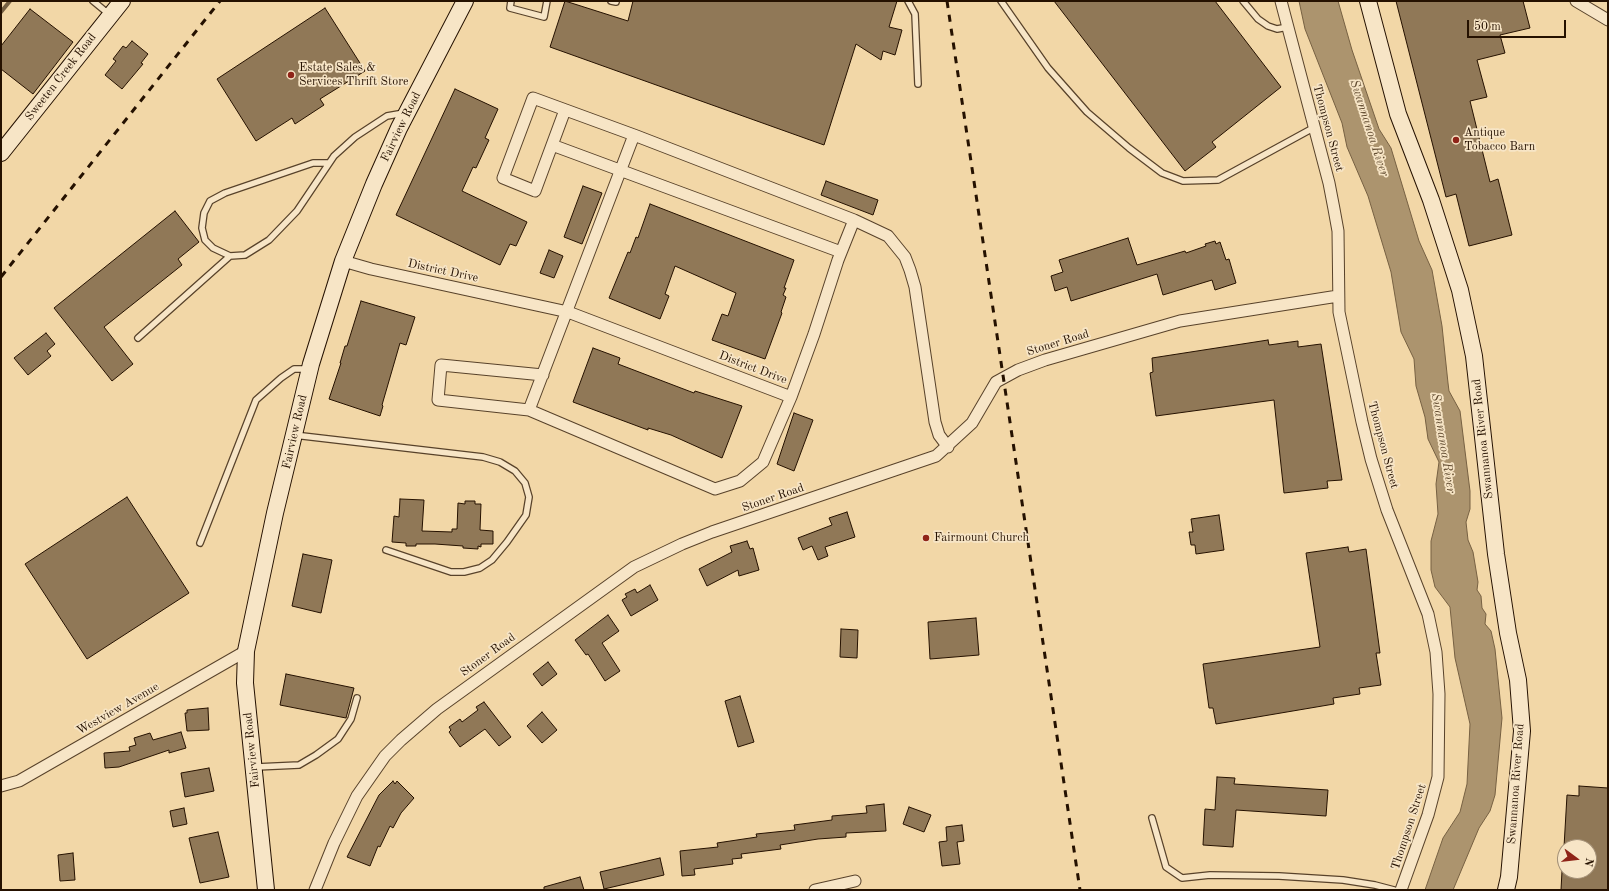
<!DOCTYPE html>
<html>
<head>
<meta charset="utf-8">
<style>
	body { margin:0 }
	#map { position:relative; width:1609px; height:891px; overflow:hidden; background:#f2d7a7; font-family:"Old Standard TT",serif }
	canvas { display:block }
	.frame { position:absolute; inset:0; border:2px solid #251100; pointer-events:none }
	.north { position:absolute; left:1557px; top:839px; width:40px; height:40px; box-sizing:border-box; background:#f7e5c6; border:1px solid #a39077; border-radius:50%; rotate:105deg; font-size:11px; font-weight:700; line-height:16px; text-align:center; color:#251100 }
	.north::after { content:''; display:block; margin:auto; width:14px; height:18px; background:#8f2418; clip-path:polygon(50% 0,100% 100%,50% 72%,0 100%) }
	.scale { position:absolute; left:1467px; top:20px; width:99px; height:18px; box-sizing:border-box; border:2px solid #251100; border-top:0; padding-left:5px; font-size:12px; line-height:14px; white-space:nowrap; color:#251100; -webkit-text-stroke:3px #f7e5c6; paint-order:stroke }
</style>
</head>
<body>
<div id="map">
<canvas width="1609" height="891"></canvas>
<div class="frame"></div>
<div class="north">N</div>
<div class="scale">50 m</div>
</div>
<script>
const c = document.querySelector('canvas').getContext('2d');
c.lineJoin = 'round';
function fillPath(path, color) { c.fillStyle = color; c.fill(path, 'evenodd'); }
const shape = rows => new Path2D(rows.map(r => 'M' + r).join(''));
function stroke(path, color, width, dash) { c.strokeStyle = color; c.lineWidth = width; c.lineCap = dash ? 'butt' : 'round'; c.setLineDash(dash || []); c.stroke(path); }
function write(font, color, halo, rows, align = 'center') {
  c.font = font + ' "Old Standard TT",serif'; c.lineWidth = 3.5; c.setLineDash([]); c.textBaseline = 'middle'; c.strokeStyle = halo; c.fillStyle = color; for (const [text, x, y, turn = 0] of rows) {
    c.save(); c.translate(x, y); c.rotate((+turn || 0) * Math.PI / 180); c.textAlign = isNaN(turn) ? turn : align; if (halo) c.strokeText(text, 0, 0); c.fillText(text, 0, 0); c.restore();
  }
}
const water = shape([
	[1299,1,1338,1,1352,50,1379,129,1391,148,1419,241,1432,270,1442,326,1448,383,1449,391,1460,411,1470,491,1470,509,1466,522,1468,540,1473,552,1478,582,1477,590,1481,596,1482,608,1486,614,1485,624,1491,631,1495,649,1502,718,1495,795,1490,811,1479,828,1453,890,1425,890,1443,838,1460,812,1467,784,1470,724,1455,658,1450,607,1435,587,1431,570,1431,541,1438,514,1436,484,1439,462,1428,439,1425,417,1416,386,1414,359,1401,332,1391,272,1368,196,1347,147,1342,123,1305,29,1299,1]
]);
fillPath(water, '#ac946e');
stroke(water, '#766042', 1);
stroke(shape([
	[1,12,10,1]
]), '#766042', 4);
const building = shape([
	[565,1,628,21,633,1,897,1,889,27,902,30,895,55,883,51,881,60,856,44,824,145,550,47,565,1],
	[1054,1,1215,1,1281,87,1212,142,1216,147,1185,171,1054,1],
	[1396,1,1523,1,1530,28,1500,35,1505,53,1477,60,1487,97,1470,101,1490,182,1498,179,1512,235,1469,246,1456,194,1446,197,1396,1],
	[325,8,365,71,320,99,324,105,295,124,292,118,256,141,217,79,325,8],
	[30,9,73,42,33,94,1,69,1,46,30,9],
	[132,41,148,54,141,63,143,64,122,89,105,75,116,61,113,59,123,46,126,48,132,41],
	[455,89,498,109,485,138,489,140,476,168,473,167,462,191,527,222,516,246,510,244,500,265,396,215,455,89],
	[826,181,878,200,873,215,821,195,826,181],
	[583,186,602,193,582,244,564,237,583,186],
	[650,204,794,260,784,288,786,288,783,295,786,297,781,312,782,313,765,359,712,340,722,314,728,316,736,293,675,266,665,294,669,296,660,319,609,298,628,252,630,253,636,237,638,238,650,204],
	[175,211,199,242,178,259,182,265,104,327,133,364,112,381,54,308,175,211],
	[1128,238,1137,265,1185,251,1186,253,1206,246,1205,244,1215,241,1216,244,1220,242,1226,260,1229,259,1236,283,1215,290,1212,280,1163,295,1157,274,1071,301,1067,287,1055,291,1051,276,1063,272,1059,260,1128,238],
	[549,250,563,256,554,278,540,273,549,250],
	[361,301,415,317,406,345,400,343,382,405,383,406,380,416,329,399,341,363,340,363,345,346,347,346,361,301],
	[46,333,55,344,47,351,51,356,28,375,14,358,46,333],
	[1268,340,1269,345,1298,341,1298,347,1321,344,1342,480,1327,481,1328,488,1284,493,1274,400,1156,416,1150,373,1153,372,1152,358,1268,340],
	[593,348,620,358,618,364,694,393,695,391,742,406,722,458,671,435,648,428,648,430,573,402,593,348],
	[794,413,813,420,794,471,777,464,794,413],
	[127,497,189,593,87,659,25,564,127,497],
	[400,499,424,500,422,531,452,532,452,529,457,529,458,503,465,504,465,501,475,501,475,504,481,504,480,530,493,531,493,544,481,544,481,547,478,546,478,549,463,548,463,546,435,544,416,544,416,546,406,546,406,543,392,542,394,516,399,517,400,499],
	[847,512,855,537,825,547,828,556,818,560,812,546,803,550,798,538,832,525,829,518,847,512],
	[1219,515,1224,550,1196,554,1195,545,1191,545,1189,532,1193,532,1191,519,1219,515],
	[747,541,750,549,753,548,759,570,739,576,738,570,707,586,699,569,732,552,730,546,747,541],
	[1348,547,1349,552,1366,549,1380,653,1376,653,1381,685,1359,688,1360,694,1333,698,1334,704,1216,724,1213,708,1209,708,1203,664,1320,647,1306,553,1348,547],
	[303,554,332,560,321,613,292,606,303,554],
	[650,585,658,600,631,616,622,600,627,597,625,594,635,589,637,593,650,585],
	[608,615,619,631,602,643,620,671,605,681,588,654,586,655,575,640,608,615],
	[976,618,979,655,930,659,928,622,976,618],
	[841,629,858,630,857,658,840,657,841,629],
	[548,662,557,674,542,686,533,674,548,662],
	[286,674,354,688,346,718,280,705,286,674],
	[740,696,754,742,738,747,725,701,740,696],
	[484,702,511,737,499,746,485,729,460,747,449,732,451,730,449,727,460,719,462,722,478,710,476,707,484,702],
	[208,708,209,730,187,731,185,713,187,713,187,710,208,708],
	[542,712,557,730,542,743,527,726,542,712],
	[181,732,186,748,169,753,169,750,119,767,105,768,104,753,130,751,129,747,136,745,134,738,150,733,153,740,181,732],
	[209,768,214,791,185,797,181,773,209,768],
	[1217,777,1235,778,1234,784,1328,790,1326,816,1236,810,1233,847,1203,845,1205,809,1215,810,1217,777],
	[393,781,395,784,397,781,414,798,401,813,393,828,390,826,380,847,378,846,370,866,347,857,379,795,393,781],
	[1579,786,1608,788,1608,890,1561,890,1562,871,1589,871,1589,847,1564,847,1567,795,1579,796,1579,786],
	[884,804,886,831,846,833,846,837,818,839,780,845,781,849,741,854,742,858,732,859,733,864,694,869,695,875,682,876,680,851,718,847,717,843,757,837,756,834,795,830,794,825,832,820,832,816,867,813,866,806,884,804],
	[909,807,931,815,924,832,903,824,909,807],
	[184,808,187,824,173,827,170,811,184,808],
	[962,825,964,841,957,842,960,864,942,866,939,842,947,841,946,827,962,825],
	[218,832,229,877,200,883,189,838,218,832],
	[73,853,75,880,60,881,58,855,73,853],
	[660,858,664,875,604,889,600,872,660,858],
	[580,877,584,890,544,890,544,887,580,877]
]);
fillPath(building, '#907857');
stroke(building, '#251100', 1);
const service = shape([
	[93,1,110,15],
	[511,1,510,8,544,17,547,1],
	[611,1,616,2],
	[908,1,915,14,918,84],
	[1001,1,1048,68,1087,112,1129,148,1162,173,1183,181,1218,180,1315,127],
	[1243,1,1258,19,1268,26,1277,29,1288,27],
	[329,163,313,163,225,193,210,201,204,213,202,228,205,240,213,248,230,256,245,255,269,240,297,211,334,156,355,137,387,116,404,113],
	[138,338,230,256],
	[294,435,483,457,500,462,515,471,525,483,529,497,526,515,507,542,492,560,480,568,464,572,451,572,386,550],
	[200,543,256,400,281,378,294,369,308,369],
	[256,767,299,765,316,755,338,739,351,719,357,698],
	[1152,818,1166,867,1182,878,1210,875,1279,876,1343,880,1375,885,1394,890]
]);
const minor = shape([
	[1281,1,1329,183,1334,209,1338,231,1339,312,1362,422,1371,459,1387,510,1428,614,1436,652,1439,694,1438,777,1428,815,1401,890],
	[1576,1,1608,20],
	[565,110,535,191,503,178,533,98,634,135],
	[552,145,841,252],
	[343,261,371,269,568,312,791,397,814,334,838,260,854,220],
	[791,397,763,462,740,481,715,489,529,410,634,135,854,220,888,236,905,257,910,270,915,287,935,422,939,435,948,447],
	[529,410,438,400,441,365,543,375],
	[1,786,19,781,246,651],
	[315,890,334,843,357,796,385,756,401,740,437,709,634,567,682,544,712,532,936,456,972,423,996,382,1018,370,1045,360,1180,321,1338,296],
	[815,890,855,881]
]);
const secondary = shape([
	[1368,1,1398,114,1431,200,1460,290,1474,356,1496,554,1508,633,1518,680,1522,731,1509,877,1506,890],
	[1,153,122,1],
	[266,890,245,683,246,651,275,513,311,364,343,261,374,184,399,128,465,1]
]);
stroke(service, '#58422a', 8);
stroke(minor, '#58422a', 13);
stroke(secondary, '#251100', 18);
stroke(service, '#f7e5c6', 5.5);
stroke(minor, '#f7e5c6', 11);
stroke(secondary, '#f7e5c6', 16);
stroke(shape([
	[947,1,1080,890],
	[1,277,220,1]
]), '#251100', 3, [7, 7]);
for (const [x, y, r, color] of [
	[291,75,4,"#8f2418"],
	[1456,140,4,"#8f2418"],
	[926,538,4,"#8f2418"]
]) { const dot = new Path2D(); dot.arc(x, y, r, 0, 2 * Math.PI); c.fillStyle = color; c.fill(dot); stroke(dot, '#f7e5c6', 1.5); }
write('12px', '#251100', '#f7e5c6', [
	["Estate Sales &",299,68],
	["Services Thrift Store",299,82],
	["Antique",1464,133],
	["Tobacco Barn",1464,147],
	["Fairmount Church",934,538]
], 'left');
write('12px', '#251100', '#f7e5c6', [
	["Sweeten Creek Road",61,77,-52],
	["Fairview Road",401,127,-64],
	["Thompson Street",1328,128,75],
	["District Drive",443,271,12],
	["Stoner Road",1058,343,-17],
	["District Drive",753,368,21],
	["Fairview Road",295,432,-77],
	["Swannanoa River Road",1483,439,-96],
	["Thompson Street",1383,445,75],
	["Stoner Road",773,498,-19],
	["Stoner Road",488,655,-36],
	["Westview Avenue",118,709,-30],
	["Fairview Road",252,750,-96],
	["Swannanoa River Road",1516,784,-86],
	["Thompson Street",1409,827,-72]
]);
write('italic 13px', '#624c31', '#f7e5c6', [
	["Swannanoa River",1369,128,72],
	["Swannanoa River",1443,443,81]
]);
</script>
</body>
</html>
